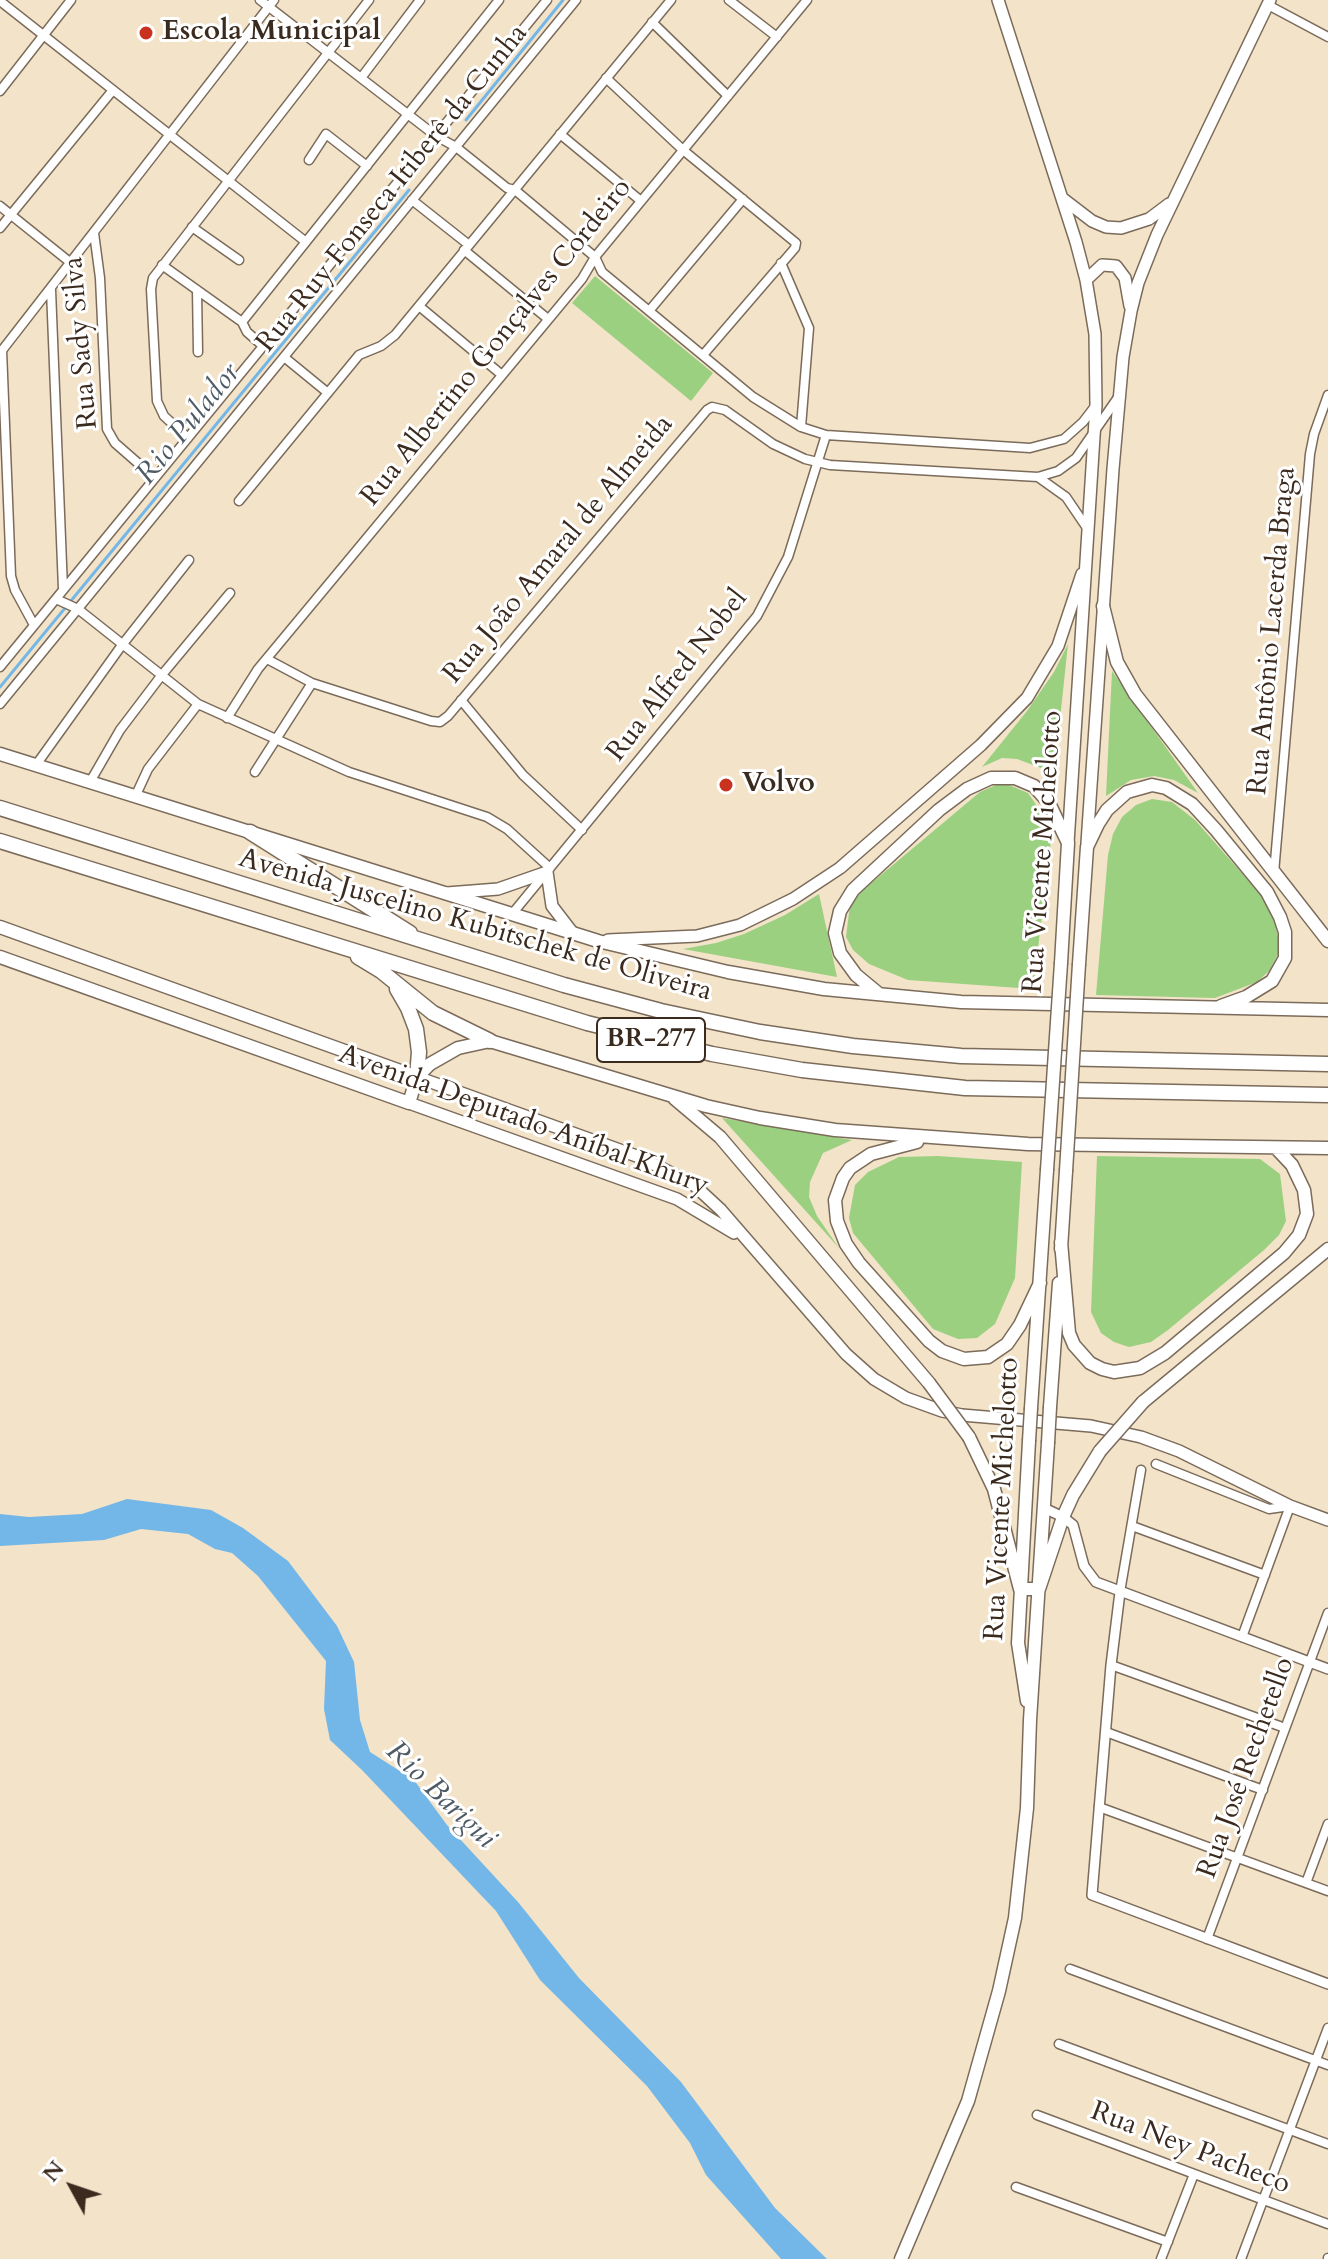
<!DOCTYPE html>
<html>
<head>
<meta charset="utf-8">
<style>
	body { margin:0 }
	#map { position:relative; width:1328px; height:2259px; overflow:hidden; background:#f3e3c9; font-family:Cardo,serif }
	canvas { display:block }
	.north { position:absolute; left:32px; top:2147px; width:80px; height:80px; -webkit-text-stroke:6px #fff; paint-order:stroke; rotate:310deg; font-size:22px; font-weight:700; line-height:32px; text-align:center; color:#3b2a1e }
	.north::after { content:''; display:block; margin:auto; width:28px; height:36px; background:#3b2a1e; clip-path:polygon(50% 0,100% 100%,50% 72%,0 100%) }
</style>
</head>
<body>
<div id="map">
<canvas width="1328" height="2259"></canvas>
<div class="north">N</div>
</div>
<script>
const c = document.querySelector('canvas').getContext('2d');
c.lineJoin = 'round';
function fillPath(path, color) { c.fillStyle = color; c.fill(path, 'evenodd'); }
const shape = rows => new Path2D(rows.map(r => 'M' + r).join(''));
function stroke(path, color, width, dash) { c.strokeStyle = color; c.lineWidth = width; c.lineCap = dash ? 'butt' : 'round'; c.setLineDash(dash || []); c.stroke(path); }
function write(font, color, halo, rows, align = 'center') {
  c.font = font + ' Cardo,serif'; c.lineWidth = 6; c.setLineDash([]); c.textBaseline = 'middle'; c.strokeStyle = halo; c.fillStyle = color; for (const [text, x, y, turn = 0] of rows) {
    c.save(); c.translate(x, y); c.rotate((+turn || 0) * Math.PI / 180); c.textAlign = isNaN(turn) ? turn : align; if (halo) c.strokeText(text, 0, 0); c.fillText(text, 0, 0); c.restore();
  }
}
fillPath(shape([
	[595,276,713,373,691,401,572,303],
	[1068,644,1053,785,1041,768,1017,759,1002,758,982,767,1027,711,1054,672],
	[1112,671,1198,793,1174,780,1154,776,1131,780,1106,796],
	[996,785,1009,785,1028,793,1037,806,1051,841,1033,989,908,980,869,964,853,950,846,937,850,905,863,890,980,792],
	[1152,799,1172,802,1195,820,1260,894,1274,917,1278,937,1278,954,1270,970,1257,982,1215,998,1096,995,1108,855,1113,834,1122,817,1136,805],
	[819,894,837,977,683,949,716,943,744,934,785,915],
	[722,1118,852,1140,823,1153,810,1182,809,1197,817,1216,839,1248],
	[938,1156,1022,1162,1015,1278,995,1324,977,1338,958,1339,933,1329,853,1233,849,1218,855,1185,868,1172,899,1157],
	[1097,1156,1260,1159,1280,1174,1286,1221,1279,1235,1264,1250,1168,1330,1151,1342,1129,1347,1114,1342,1101,1333,1091,1312]
]), '#9bd081');
fillPath(shape([
	[127,1499,211,1510,243,1528,288,1561,337,1626,354,1662,360,1720,370,1752,414,1780,447,1825,518,1902,579,1978,681,2082,775,2208,827,2259,781,2259,706,2175,690,2143,647,2086,540,1980,496,1911,362,1770,330,1740,324,1709,326,1661,258,1576,232,1553,215,1549,188,1534,141,1529,104,1540,0,1546,0,1514,29,1517,82,1514]
]), '#72b7e8');
stroke(shape([
	[466,120,563,0],
	[0,687,409,190]
]), '#72b7e8', 3);
const minor = shape([
	[260,0,436,136,456,147,507,188,515,190,595,257,602,272,753,397,801,427,826,435,1030,448,1064,439,1083,422,1096,405],
	[729,0,777,37],
	[0,1,306,242],
	[1268,5,1328,37],
	[652,22,728,96],
	[361,78,420,0],
	[606,78,683,150,796,243,795,248,703,355],
	[0,91,71,0],
	[560,134,641,201],
	[309,160,326,134,367,166],
	[412,200,469,245],
	[0,206,71,263],
	[192,227,239,260],
	[0,228,113,90],
	[94,233,100,278,107,429,115,443,155,478],
	[464,250,548,319],
	[781,263,809,328,801,427],
	[162,265,242,322,247,332,263,346],
	[51,290,63,589],
	[197,290,198,352],
	[419,306,502,375],
	[649,311,743,199],
	[242,322,499,0],
	[2,350,11,576,15,590,34,625],
	[0,353,274,0],
	[284,357,328,393],
	[188,438,164,416,157,401,151,289,153,278,369,0],
	[1038,477,1066,497,1087,528],
	[239,501,359,355,381,346,395,335,671,0],
	[56,599,78,609,198,704,349,772,487,817,507,829,550,868],
	[267,659,312,683,431,721,440,722,448,716,707,410,712,407,725,410,773,444,805,459,830,465,1038,477,1058,471,1076,458,1119,396],
	[0,667,547,0],
	[461,700,523,775,582,830],
	[0,704,576,0],
	[227,718,258,669,582,279,595,257,807,0],
	[36,765,122,645,189,560],
	[255,772,312,683],
	[90,782,120,730,161,676,230,593],
	[135,797,148,769,198,704],
	[1274,873,1310,454,1314,434,1328,395],
	[512,914,757,616,788,557,826,435],
	[1156,1464,1269,1509,1290,1506],
	[1132,1526,1265,1575],
	[1120,1592,1141,1470],
	[1242,1637,1290,1506],
	[1111,1665,1285,1728],
	[1106,1732,1263,1790],
	[1099,1807,1328,1891],
	[1306,1883,1328,1824],
	[1207,1939,1328,1613],
	[1070,1969,1328,2065],
	[1059,2044,1328,2144],
	[1037,2115,1328,2224],
	[1016,2187,1168,2242],
	[1161,2259,1194,2174],
	[1241,2259,1328,2028],
	[1328,2259,1328,2258]
]);
const tertiary = shape([
	[1044,1508,1063,1517,1073,1525,1084,1566,1096,1582,1328,1669],
	[1120,1592,1111,1665,1092,1895,1328,1984]
]);
const secondary = shape([
	[998,0,1076,242,1086,280,1095,334,1096,405,1068,843],
	[1062,198,1092,221,1106,227,1121,228,1149,219,1169,204],
	[1086,280,1102,265,1116,266,1125,278,1130,306],
	[1087,843,1113,469,1123,357,1131,311,1138,283,1157,235,1270,0],
	[447,893,498,889,547,872,552,906,572,932],
	[608,940,697,936,740,925,793,899,840,868,981,745,1027,698,1058,646,1082,574],
	[417,1077,642,1158,694,1185,721,1210,846,1354,874,1379,906,1398,942,1411,962,1415,1091,1426,1141,1437,1179,1451,1290,1506,1328,1520],
	[409,1103,677,1199,734,1233]
]);
const primary = shape([
	[1103,606,1117,662,1135,694,1328,941],
	[0,754,598,941,728,972,824,989,961,1002,1328,1010],
	[0,927,417,1077],
	[0,957,409,1103,417,1077,430,1064,458,1048,490,1041,706,1106,760,1118,835,1130,1028,1144,1328,1148],
	[1079,964,1087,847,1098,824,1107,810,1127,792,1152,785,1166,788,1192,804,1216,830,1267,892,1280,917,1285,932,1285,958,1272,981,1246,997,1221,1006],
	[879,994,856,975,840,953,835,933,840,911,853,890,939,810,967,789,991,778,1015,778,1034,786,1049,803,1068,843,1061,963],
	[675,1099,720,1137,929,1383],
	[917,1142,871,1154,850,1168,843,1178,835,1200,837,1221,846,1244,859,1263,929,1341,942,1351,964,1359,988,1357,1007,1344,1020,1325,1040,1283],
	[1061,1242,1069,1333,1074,1345,1090,1363,1102,1369,1114,1372,1140,1368,1165,1353,1284,1253,1299,1235,1307,1214,1304,1190,1292,1165,1276,1148],
	[1061,1249,1066,1171],
	[1143,1402,1328,1249],
	[1050,1407,1059,1283],
	[1031,1408,1047,1170],
	[969,1437,994,1489,1020,1589,1039,1589,1063,1517,1073,1495,1100,1451],
	[1027,1701,1018,1643,1029,1441],
	[901,2259,968,2101,999,1991,1015,1918,1027,1808,1030,1720,1048,1443]
]);
const motorway = shape([
	[0,808,564,985,661,1011,760,1032,853,1046,961,1056,1328,1064],
	[250,832,410,933],
	[0,841,587,1023,712,1054,802,1070,965,1088,1328,1095],
	[358,957,381,971,433,1013,490,1041],
	[397,989,408,1008,416,1029,419,1052,417,1077]
]);
stroke(minor, '#7b6b5a', 11);
stroke(tertiary, '#7b6b5a', 12);
stroke(secondary, '#7b6b5a', 14);
stroke(primary, '#7b6b5a', 15);
stroke(motorway, '#7b6b5a', 17);
stroke(minor, '#fff', 8);
stroke(tertiary, '#fff', 9);
stroke(secondary, '#fff', 11);
stroke(primary, '#fff', 12);
stroke(motorway, '#fff', 14);
const primaryBridge = shape([
	[1047,1170,1061,963],
	[1066,1171,1079,964],
	[929,1383,969,1437],
	[1029,1441,1031,1408],
	[1048,1443,1050,1407],
	[1100,1451,1143,1402]
]);
stroke(primaryBridge, '#7b6b5a', 15, []);
stroke(primaryBridge, '#fff', 12);
for (const [x, y, r, color] of [
	[146,33,8,"#c8321e"],
	[726,785,8,"#c8321e"]
]) { const dot = new Path2D(); dot.arc(x, y, r, 0, 2 * Math.PI); c.fillStyle = color; c.fill(dot); stroke(dot, '#fff', 3); }
for (const [x, y, w] of [
	[651,1040,108]
]) { const box = new Path2D(); box.roundRect(x - w / 2, y - 22, w, 44, 6); c.fillStyle = '#fff'; c.fill(box); stroke(box, '#3b2a1e', 2); }
write('bold 26px', '#3b2a1e', null, [
	["BR-277",651,1040]
]);
write('bold 28px', '#3b2a1e', '#fff', [
	["Escola Municipal",162,33],
	["Volvo",742,785]
], 'left');
write('28px', '#3b2a1e', '#fff', [
	["Rua Ruy Fonseca Itiberê da Cunha",393,189,-51],
	["Rua Sady Silva",82,343,-95],
	["Rua Albertino Gonçalves Cordeiro",497,343,-51],
	["Rua João Amaral de Almeida",559,550,-50],
	["Rua Antônio Lacerda Braga",1273,631,-85],
	["Rua Alfred Nobel",678,676,-52],
	["Rua Vicente Michelotto",1044,852,-86],
	["Avenida Juscelino Kubitschek de Oliveira",475,926,16],
	["Avenida Deputado Aníbal Khury",523,1121,20],
	["Rua Vicente Michelotto",1003,1499,-87],
	["Rua José Rechetello",1247,1768,-70],
	["Rua Ney Pacheco",1190,2149,21]
]);
write('italic 30px', '#4e5b65', '#fff', [
	["Rio Pulador",189,425,-51],
	["Rio Barigui",440,1796,44]
]);
</script>
</body>
</html>
